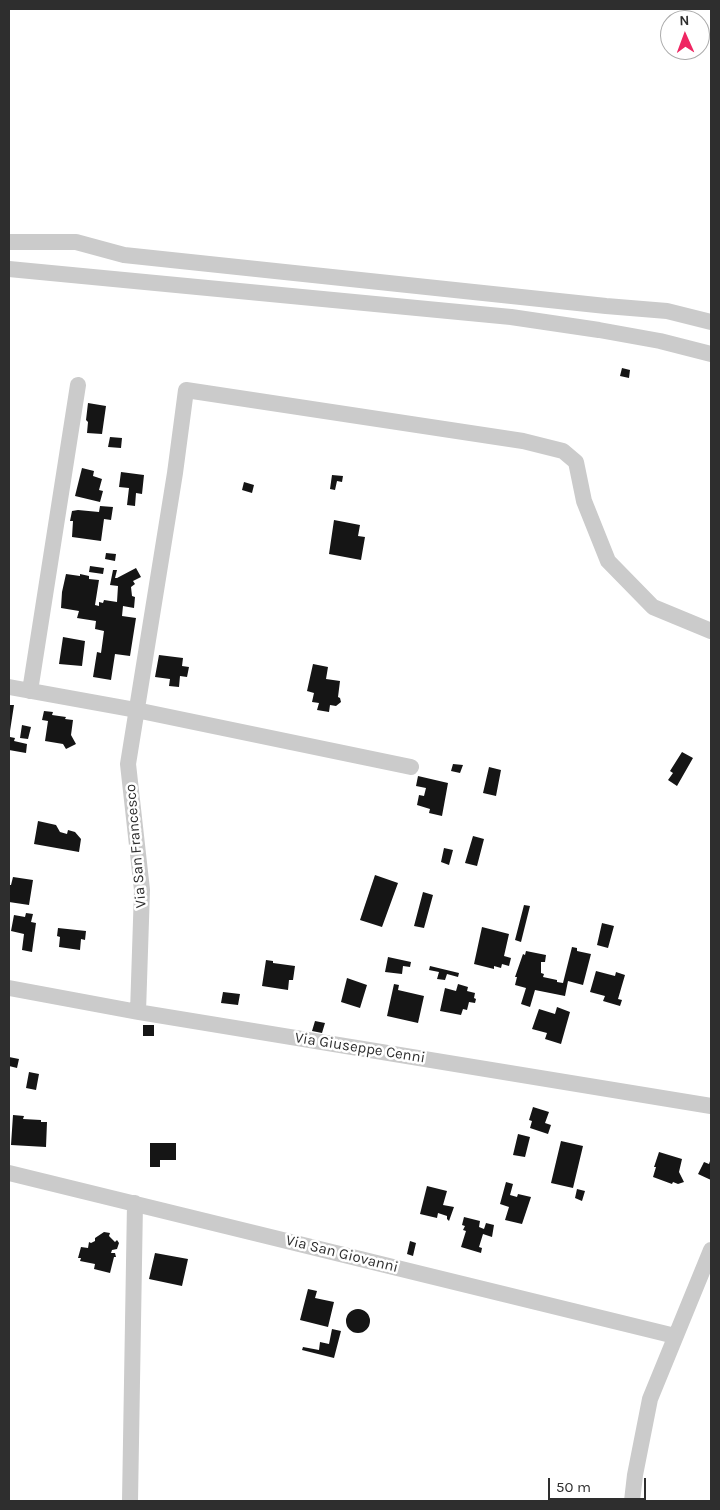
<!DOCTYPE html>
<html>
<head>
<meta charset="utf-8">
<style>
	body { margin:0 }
	#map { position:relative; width:720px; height:1510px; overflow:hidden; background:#fff; font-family:Karla,sans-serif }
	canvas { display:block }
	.frame { position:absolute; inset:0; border:10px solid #2e2e2e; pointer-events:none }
	.north { position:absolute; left:660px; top:10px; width:50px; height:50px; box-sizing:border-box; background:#fff; border:1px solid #ababab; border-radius:50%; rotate:358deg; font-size:14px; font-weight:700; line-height:20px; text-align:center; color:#2e2e2e }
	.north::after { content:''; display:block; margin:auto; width:18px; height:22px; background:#ef2662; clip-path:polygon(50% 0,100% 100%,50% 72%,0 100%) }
	.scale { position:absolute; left:548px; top:1478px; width:98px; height:22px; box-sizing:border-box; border:2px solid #2e2e2e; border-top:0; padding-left:6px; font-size:15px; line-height:18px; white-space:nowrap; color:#2e2e2e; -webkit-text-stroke:4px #fff; paint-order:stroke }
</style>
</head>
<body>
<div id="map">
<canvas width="720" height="1510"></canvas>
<div class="frame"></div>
<div class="north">N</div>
<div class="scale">50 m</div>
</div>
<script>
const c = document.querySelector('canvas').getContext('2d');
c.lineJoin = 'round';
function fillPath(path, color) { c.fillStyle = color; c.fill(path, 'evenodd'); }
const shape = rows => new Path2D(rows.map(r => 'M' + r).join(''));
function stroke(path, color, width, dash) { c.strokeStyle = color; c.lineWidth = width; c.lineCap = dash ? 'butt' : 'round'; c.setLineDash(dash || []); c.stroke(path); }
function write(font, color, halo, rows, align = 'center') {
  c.font = font + ' Karla,sans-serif'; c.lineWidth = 5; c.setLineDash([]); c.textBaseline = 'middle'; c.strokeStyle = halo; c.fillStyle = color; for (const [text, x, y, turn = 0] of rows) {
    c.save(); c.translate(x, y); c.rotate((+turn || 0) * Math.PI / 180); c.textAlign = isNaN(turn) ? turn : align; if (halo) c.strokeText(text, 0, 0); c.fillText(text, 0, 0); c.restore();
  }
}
fillPath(shape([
	[622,368,630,370,629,378,620,376],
	[88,403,106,406,102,434,87,433,88,422,86,420],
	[110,437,122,438,121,448,108,447],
	[82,468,94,471,93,476,102,479,99,490,103,491,100,502,75,496],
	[121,472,144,475,142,494,136,493,135,506,127,505,129,488,119,487],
	[332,475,343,476,342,482,337,481,335,490,330,489],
	[244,482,254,485,252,493,242,490],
	[100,506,113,507,111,520,104,519,101,541,72,537,73,521,70,521,72,511,78,510,99,512],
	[334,520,360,525,358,536,365,537,361,560,329,554],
	[106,553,116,554,115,561,105,559],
	[90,566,104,568,103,574,89,572],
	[136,568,141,577,133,581,135,584,131,587,132,596,135,597,134,608,123,606,122,616,136,618,130,656,115,654,111,680,93,677,97,652,101,653,104,631,95,629,96,621,77,618,79,611,61,608,62,592,66,574,80,576,80,574,89,576,89,579,99,580,95,605,99,606,99,602,103,603,104,600,117,602,118,586,110,585,113,570,117,570,115,578,117,578],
	[63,637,85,641,82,666,59,664],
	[159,655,183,658,182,666,189,667,187,677,180,676,179,687,169,686,170,679,155,677],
	[313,664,328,667,326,679,340,681,338,697,340,698,341,702,336,706,330,705,329,712,317,710,319,703,312,702,314,693,307,691],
	[9,705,14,705,10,731,9,731],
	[44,711,53,712,52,715,66,717,65,719,73,720,71,735,76,744,66,749,63,744,45,741,48,721,42,720],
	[22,725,31,727,28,739,20,738],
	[10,737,15,738,14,741,27,744,26,753,9,750],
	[682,752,693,758,677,786,668,780,673,773,670,771],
	[453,764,463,765,460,773,451,771],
	[489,767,501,770,496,796,483,793],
	[418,776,448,783,442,816,429,813,430,809,417,805,419,795,424,796,426,788,416,786],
	[38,821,56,825,60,832,67,834,68,830,75,832,81,839,79,852,34,844],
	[473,836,484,839,477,866,465,863],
	[444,848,453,850,449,865,441,862],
	[375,875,398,883,382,927,360,920],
	[13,877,33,880,29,905,9,902,9,885,11,885],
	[423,892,433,895,424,928,414,926],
	[524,905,530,906,521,942,515,940],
	[26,913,33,914,31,922,36,923,32,952,22,950,24,934,11,931,14,915,25,917],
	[602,923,614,926,608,948,597,945],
	[482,927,509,934,504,956,511,958,509,966,502,964,501,968,494,966,494,969,474,964],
	[58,928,86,931,85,940,81,939,80,950,59,947,60,937,57,936],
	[572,947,577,948,577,951,591,954,583,985,568,981,565,996,535,990,530,1007,521,1004,526,988,515,985,517,977,515,977,523,954,525,955,526,951,546,955,545,962,541,962,541,973,544,974,543,977,557,980,557,982,563,983],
	[388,957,411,962,410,967,403,966,402,974,385,972],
	[266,960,273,961,273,963,295,966,293,980,289,980,288,990,262,986],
	[430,966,459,973,458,977,447,974,445,980,437,979,439,972,429,970],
	[596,971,615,976,616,972,625,975,618,999,622,1000,620,1006,603,1001,605,996,590,992],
	[347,978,367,985,360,1008,341,1002],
	[394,984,399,985,398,990,424,996,418,1023,387,1016],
	[458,984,468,987,467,991,475,993,474,998,476,999,475,1003,469,1002,467,1010,463,1009,461,1015,440,1011,445,988,456,991],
	[223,992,240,994,238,1005,221,1003],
	[557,1007,570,1012,561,1044,545,1039,547,1033,532,1029,539,1009,555,1014],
	[315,1021,325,1023,322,1033,312,1031],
	[143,1025,154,1025,154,1036,143,1036],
	[9,1057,19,1059,17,1068,9,1066],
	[29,1072,39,1074,36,1090,26,1088],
	[533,1107,549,1112,545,1123,551,1125,548,1134,530,1128,532,1121,529,1120],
	[13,1115,24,1116,23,1119,41,1120,41,1122,47,1122,46,1147,11,1145],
	[518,1134,530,1137,525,1157,513,1155],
	[561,1141,583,1146,573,1188,551,1183],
	[150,1143,176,1143,176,1160,160,1160,160,1167,150,1167],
	[659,1152,682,1159,679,1172,684,1182,678,1184,673,1182,672,1184,653,1177,656,1167,654,1167],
	[711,1158,711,1180,698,1174,704,1162,709,1164],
	[506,1182,513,1184,510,1195,517,1197,518,1194,531,1197,522,1224,505,1220,509,1207,500,1204],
	[427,1186,447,1191,443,1205,454,1207,449,1221,447,1219,447,1216,438,1213,437,1218,420,1214],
	[577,1189,585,1191,582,1201,575,1198],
	[464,1217,480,1221,479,1227,484,1229,486,1223,494,1225,492,1237,483,1234,479,1247,482,1248,481,1253,461,1247,466,1231,463,1230,465,1226,462,1225],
	[104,1232,110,1233,109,1236,115,1242,117,1240,119,1243,117,1249,112,1250,111,1253,115,1253,116,1257,114,1257,110,1273,94,1269,95,1264,80,1261,81,1258,78,1258,81,1247,88,1248,89,1242,91,1243,95,1241,95,1238],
	[410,1241,416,1243,413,1256,407,1254],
	[155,1253,188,1259,182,1286,149,1279],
	[308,1289,317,1291,315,1298,334,1302,328,1327,300,1320],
	'346 1321a12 12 0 1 1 24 0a12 12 0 1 1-24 0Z',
	[332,1329,341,1331,334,1358,302,1350,303,1347,319,1350,320,1342,329,1344]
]), '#151515');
stroke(shape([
	[9,242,76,242,124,255,606,306,667,311,711,322],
	[9,269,511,317,599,330,660,341,711,354],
	[9,687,136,710,411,767],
	[30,691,78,385],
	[9,988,138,1012,711,1106],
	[138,1012,142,890,128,764,175,473,186,390,523,441,563,451,576,462,584,501,608,561,653,607,711,631],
	[9,1173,675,1336],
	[130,1501,135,1203],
	[632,1501,635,1475,650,1399,711,1250]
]), '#cbcbcb', 16);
write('15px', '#2e2e2e', '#fff', [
	["Via San Francesco",136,846,-95],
	["Via Giuseppe Cenni",360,1048,9],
	["Via San Giovanni",342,1254,14]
]);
</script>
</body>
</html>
